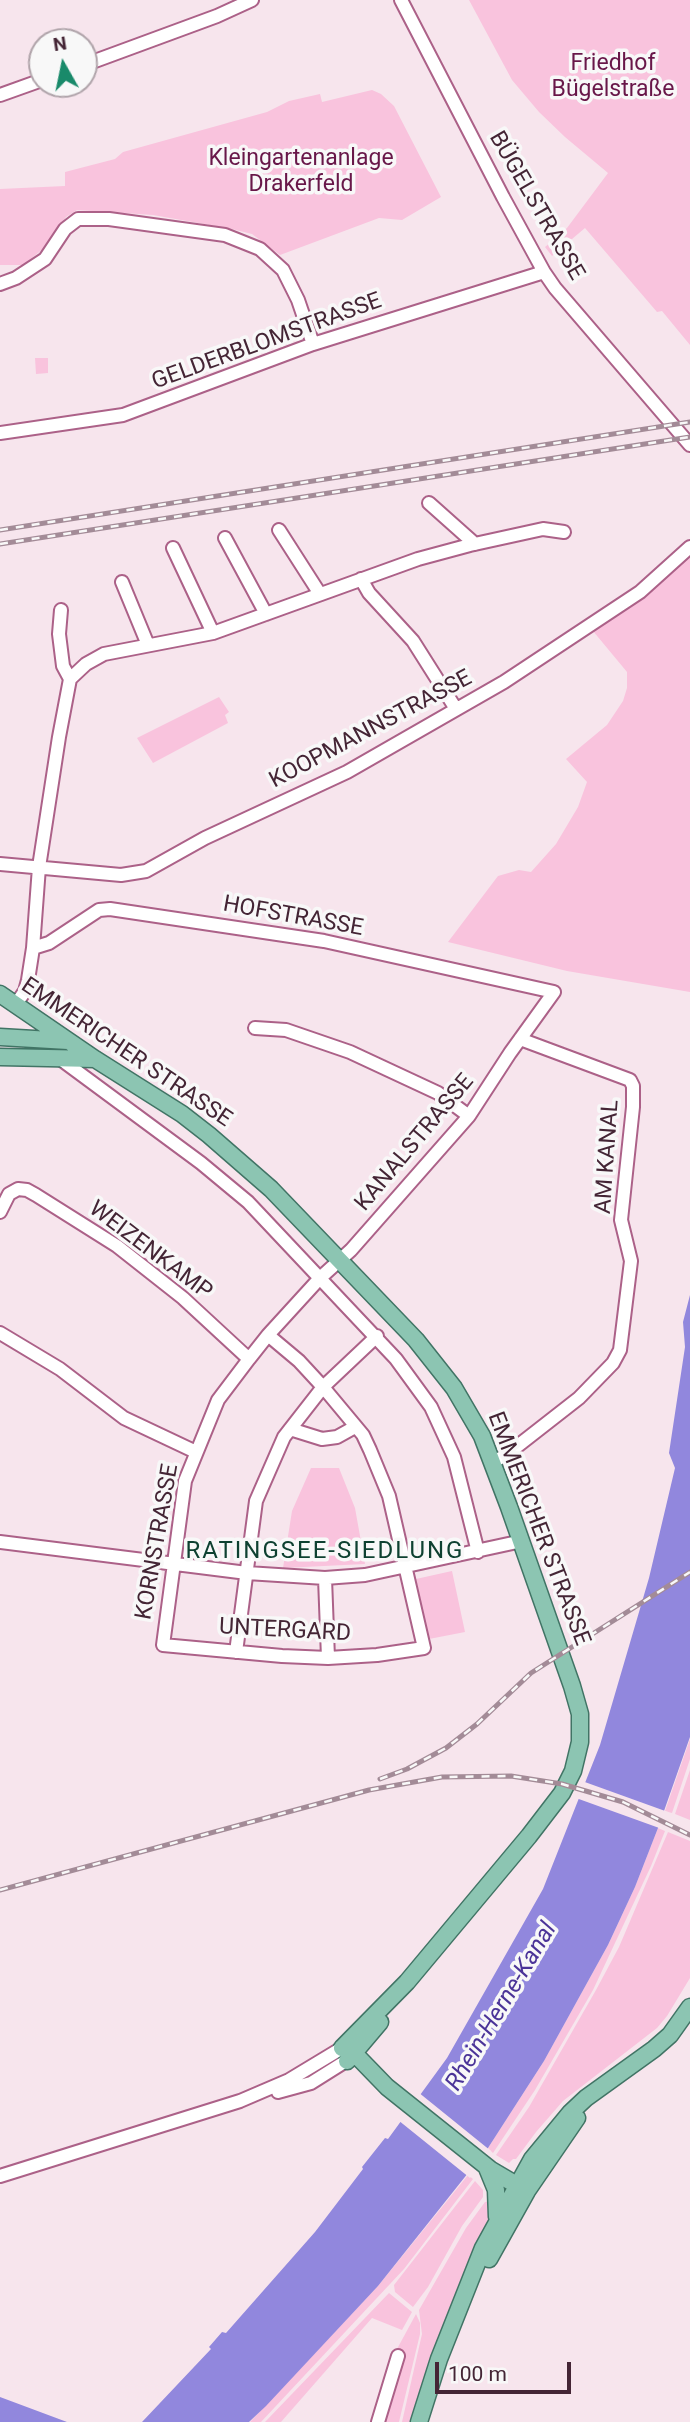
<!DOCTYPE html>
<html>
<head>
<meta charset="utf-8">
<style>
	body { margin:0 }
	#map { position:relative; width:690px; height:2422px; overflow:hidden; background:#f7e5ed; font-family:Roboto,sans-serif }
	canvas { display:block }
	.north { position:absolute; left:28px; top:28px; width:70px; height:70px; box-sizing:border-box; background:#f8f8f8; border:2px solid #b0a4aa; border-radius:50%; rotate:351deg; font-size:19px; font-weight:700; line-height:28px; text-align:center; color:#442535 }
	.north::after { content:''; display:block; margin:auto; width:24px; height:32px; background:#198a6a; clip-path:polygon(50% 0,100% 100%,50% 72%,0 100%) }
	.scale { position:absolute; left:435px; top:2362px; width:136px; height:32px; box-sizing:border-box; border:4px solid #442535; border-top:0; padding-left:9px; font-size:21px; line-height:24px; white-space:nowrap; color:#442535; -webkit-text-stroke:5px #f8f8f8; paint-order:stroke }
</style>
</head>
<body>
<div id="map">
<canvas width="690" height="2422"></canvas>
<div class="north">N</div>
<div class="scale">100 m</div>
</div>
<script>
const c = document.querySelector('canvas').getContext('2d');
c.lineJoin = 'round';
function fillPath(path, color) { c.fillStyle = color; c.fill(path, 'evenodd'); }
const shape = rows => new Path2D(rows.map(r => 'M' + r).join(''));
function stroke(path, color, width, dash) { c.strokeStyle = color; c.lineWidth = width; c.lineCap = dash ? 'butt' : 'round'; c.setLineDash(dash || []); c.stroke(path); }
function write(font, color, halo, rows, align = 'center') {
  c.font = font + ' Roboto,sans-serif'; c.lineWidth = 7; c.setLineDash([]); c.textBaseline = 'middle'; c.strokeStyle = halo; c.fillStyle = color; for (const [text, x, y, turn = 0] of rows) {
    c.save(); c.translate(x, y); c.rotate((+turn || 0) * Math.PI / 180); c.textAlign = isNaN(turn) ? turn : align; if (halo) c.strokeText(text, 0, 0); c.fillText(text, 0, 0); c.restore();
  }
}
fillPath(shape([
	[469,0,690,0,690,345,662,311,657,312,585,228,552,256,545,247,567,228,608,173,565,137,539,112,512,80],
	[372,90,381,94,394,106,441,197,402,220,379,218,280,255,252,234,232,229,153,215,77,210,66,217,43,249,23,265,0,265,0,189,65,186,65,172,115,159,123,152,267,112,289,101,320,94,322,102],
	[35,358,48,358,48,373,36,374],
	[690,556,690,992,567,971,448,942,498,876,519,870,531,872,556,844,578,807,587,782,566,759,607,725,623,701,627,688,627,672,593,631],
	[219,697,229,712,225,715,228,723,153,763,137,738],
	[311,1468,339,1468,355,1508,365,1564,283,1568,292,1511],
	[452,1571,465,1632,429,1639,416,1579],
	[690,1739,690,1759,672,1813,665,1811],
	[690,1770,690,1820,675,1814],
	[658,1828,665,1831,651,1866,593,1990,535,2090,493,2153,488,2148,544,2061,608,1945,635,1887],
	[668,1832,690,1841,690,1978,667,2016,657,2028,563,2101,536,2132,516,2159,513,2159,509,2163,496,2155,529,2107,596,1990,619,1947],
	[468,2175,473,2179,404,2269,261,2422,250,2422,378,2286],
	[475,2181,483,2190,483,2197,462,2226,428,2287,413,2307,395,2292,394,2285],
	[493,2201,494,2209,413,2422,402,2422,422,2334,419,2310,466,2228,485,2202],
	[389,2293,412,2312,402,2330,372,2318,281,2422,265,2422],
	[416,2314,420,2323,420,2334,399,2422,384,2422,402,2357,397,2349]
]), '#f9c3dd');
fillPath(shape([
	[690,1295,690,1737,658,1828,635,1887,608,1945,544,2061,488,2148,378,2286,266,2406,249,2422,142,2422,211,2349,209,2347,222,2332,226,2333,315,2232,363,2169,362,2167,385,2138,388,2139,447,2058,543,1889,600,1745,649,1578,675,1468,669,1453,685,1347,683,1322],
	[0,2397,67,2422,0,2422]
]), '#9187dd');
fillPath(shape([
	[582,1781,668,1812,662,1829,576,1798],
	[418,2092,491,2151,470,2178,398,2120]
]), '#f7e5ed');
const minor = shape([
	[401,0,503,197,544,272,555,288,690,445],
	[84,65,217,16,252,0],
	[0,95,42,80],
	[0,284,16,278,45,259,65,229,78,219,109,219,225,235,260,249,283,270,298,300,313,344],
	[0,433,123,415,313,344,544,272],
	[429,503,475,544],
	[279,530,320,594],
	[225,538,266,614],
	[173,548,213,633],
	[361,579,369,593,413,641,456,709],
	[122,582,148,645],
	[61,610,59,634,63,666,70,679],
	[0,864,121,875,146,871,205,838,347,772,504,682,640,592,690,547],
	[33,948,49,943,99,910,110,909,324,941,554,992,510,1053,469,1116,351,1250,320,1278,268,1335,249,1359,218,1400,185,1481,163,1645,282,1656,328,1658,377,1655,424,1648,389,1496,370,1450,363,1435,323,1387,299,1361,268,1335],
	[16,1004,25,991,28,980,33,948,39,867,59,737,70,679,86,664,104,654,213,633,418,559,470,545,543,529,564,532],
	[255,1028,286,1030,350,1052,438,1093,469,1116],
	[59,1058,201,1163,248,1202,396,1359,431,1407,454,1457,478,1552],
	[0,1212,9,1194,18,1189,27,1190,36,1195,117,1246,183,1298,249,1359],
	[0,1333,60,1369,124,1418,196,1452],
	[290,1429,322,1439,337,1437,355,1427],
	[493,1462,506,1455,579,1398,613,1363,620,1350,631,1261,621,1220,633,1107,633,1086,630,1080,520,1039],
	[0,1542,247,1573,325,1578,365,1575,522,1541],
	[325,1578,328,1658],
	[236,1652,256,1501,284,1437,323,1387,377,1336],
	[278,2092,311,2083,346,2061],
	[0,2176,240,2101,289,2080,342,2048],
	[378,2422,398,2356]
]);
const major = shape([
	[0,994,95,1059,182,1114,209,1135,271,1189,416,1340,454,1388,482,1436,509,1507,572,1686,580,1714,580,1742,573,1771,562,1793,529,1836,407,1982,342,2048],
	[0,1037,68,1041],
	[0,1057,95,1059],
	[342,2048,355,2054,387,2087,491,2170,525,2190],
	[347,2061,380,2022],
	[487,2168,496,2190,497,2217],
	[489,2259,527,2191,577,2118],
	[419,2422,439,2359,483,2248,532,2159,570,2113,586,2098,654,2049,670,2035,690,2007]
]);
stroke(minor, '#ac6188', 16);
stroke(major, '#417465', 19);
stroke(minor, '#fff', 12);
stroke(major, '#8cc5b2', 16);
const rail = shape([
	[0,530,690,422],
	[0,544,690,437],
	[380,1779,407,1769,446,1748,477,1724,531,1673,690,1572],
	[0,1890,369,1790,442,1777,511,1776,562,1784,623,1802,690,1835]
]);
stroke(rail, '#a38b97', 5);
stroke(rail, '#f8f8f8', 2.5, [8]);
write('23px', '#681749', '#f8f8f8', [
	["Friedhof",613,64],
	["Bügelstraße",613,90],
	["Kleingartenanlage",301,159],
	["Drakerfeld",301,185]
]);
write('23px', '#442535', '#f8f8f8', [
	["BÜGELSTRASSE",536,206,60],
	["GELDERBLOMSTRASSE",267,342,-20],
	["KOOPMANNSTRASSE",371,730,-28],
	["HOFSTRASSE",293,917,10],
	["EMMERICHER STRASSE",126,1053,34],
	["KANALSTRASSE",415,1143,-50],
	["AM KANAL",608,1157,-86],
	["WEIZENKAMP",150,1251,37],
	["EMMERICHER STRASSE",538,1529,69],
	["KORNSTRASSE",158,1542,-80],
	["UNTERGARD",285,1631,3]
]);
c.letterSpacing = '2px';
write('24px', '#0e4131', '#f8f8f8', [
	["RATINGSEE-SIEDLUNG",325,1552]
]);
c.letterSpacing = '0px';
write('italic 24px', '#4b3498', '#f8f8f8', [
	["Rhein-Herne-Kanal",502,2007,-59]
]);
</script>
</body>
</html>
